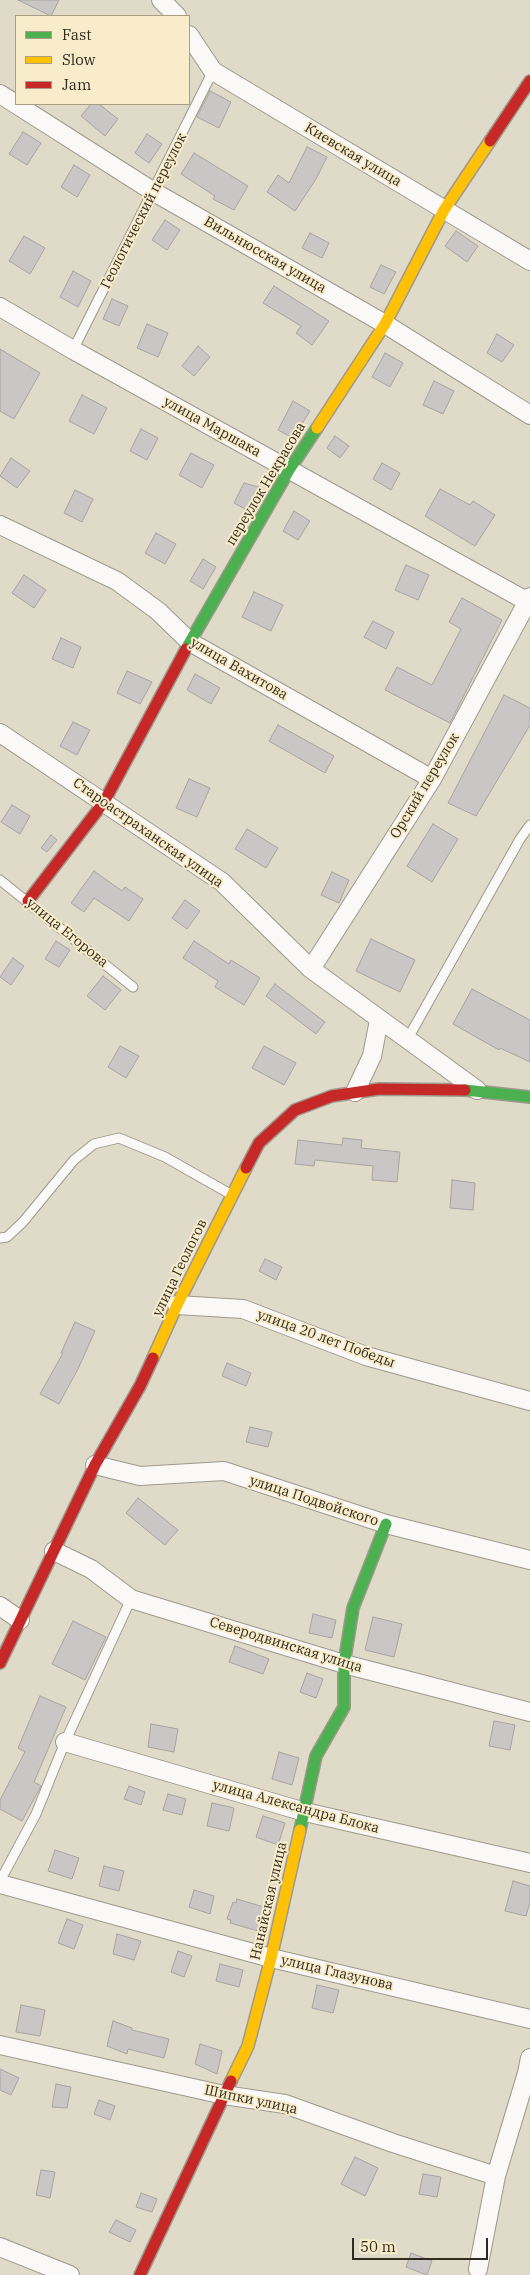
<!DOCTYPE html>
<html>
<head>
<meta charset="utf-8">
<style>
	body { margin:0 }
	#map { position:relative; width:530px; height:2275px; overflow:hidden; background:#e0dac8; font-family:"IBM Plex Serif",serif }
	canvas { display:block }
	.legend { position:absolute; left:15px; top:15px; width:175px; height:90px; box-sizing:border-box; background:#f8eccb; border:1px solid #a89f86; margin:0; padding:6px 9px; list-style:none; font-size:15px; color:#2f2b1e }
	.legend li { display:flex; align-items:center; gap:10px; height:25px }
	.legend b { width:25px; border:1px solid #a89f86 }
	.scale { position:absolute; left:352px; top:2238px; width:136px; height:22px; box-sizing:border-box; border:2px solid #2f2b1e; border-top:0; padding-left:6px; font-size:15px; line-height:18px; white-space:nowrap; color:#2f2b1e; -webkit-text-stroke:4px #f8eccb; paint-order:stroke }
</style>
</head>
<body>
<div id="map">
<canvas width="530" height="2275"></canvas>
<ul class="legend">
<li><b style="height:6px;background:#4caf50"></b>Fast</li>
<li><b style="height:6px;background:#ffc107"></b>Slow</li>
<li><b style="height:6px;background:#c62828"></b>Jam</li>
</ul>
<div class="scale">50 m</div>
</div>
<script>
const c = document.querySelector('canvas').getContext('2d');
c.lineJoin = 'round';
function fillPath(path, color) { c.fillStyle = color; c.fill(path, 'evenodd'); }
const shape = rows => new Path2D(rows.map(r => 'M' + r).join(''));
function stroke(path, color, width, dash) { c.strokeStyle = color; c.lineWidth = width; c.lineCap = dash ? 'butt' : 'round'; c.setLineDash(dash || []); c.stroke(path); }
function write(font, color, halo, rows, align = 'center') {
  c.font = font + ' "IBM Plex Serif",serif'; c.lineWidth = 4; c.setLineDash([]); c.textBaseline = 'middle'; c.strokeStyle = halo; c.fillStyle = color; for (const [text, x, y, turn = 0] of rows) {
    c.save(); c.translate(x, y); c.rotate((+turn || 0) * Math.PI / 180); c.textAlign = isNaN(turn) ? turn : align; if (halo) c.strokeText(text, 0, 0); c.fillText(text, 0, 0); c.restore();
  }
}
const building = shape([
	[18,0,59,0,51,16,18,0],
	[210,91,231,102,219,128,197,117,210,91],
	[91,104,99,104,118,119,105,136,81,116,91,104],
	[23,132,41,143,27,165,9,154,23,132],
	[147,134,162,144,149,163,135,153,147,134],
	[307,147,327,157,316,179,295,211,267,192,278,175,289,183,307,147],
	[194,153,248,186,234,210,213,199,215,196,181,174,194,153],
	[74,165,90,175,77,197,61,187,74,165],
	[165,220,180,230,167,250,152,240,165,220],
	[456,231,478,246,467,262,445,246,456,231],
	[310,233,329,243,322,258,302,248,310,233],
	[24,236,45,248,30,274,9,261,24,236],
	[381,265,396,272,384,294,370,287,381,265],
	[73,271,91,281,78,307,60,297,73,271],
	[274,286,329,321,312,345,296,333,301,326,263,303,274,286],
	[112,299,128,306,119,326,103,319,112,299],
	[147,324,168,333,158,357,137,348,147,324],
	[497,334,514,345,502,362,487,353,497,334],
	[198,346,210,357,194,376,182,366,198,346],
	[0,349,40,373,14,419,0,411,0,349],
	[385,353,403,363,390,387,372,377,385,353],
	[434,381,454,391,443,414,423,405,434,381],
	[82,395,107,408,94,434,69,421,82,395],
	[293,401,310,411,293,438,278,430,293,401],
	[141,429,158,438,147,460,130,451,141,429],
	[335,436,349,446,340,458,327,448,335,436],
	[191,453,214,465,202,488,179,475,191,453],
	[11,458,30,471,17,488,0,476,11,458],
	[382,463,400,473,391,490,373,479,382,463],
	[244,483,262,488,249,511,234,503,244,483],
	[440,489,470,505,473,501,495,515,475,546,425,516,440,489],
	[75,490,93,499,82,522,64,513,75,490],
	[294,511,310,521,298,540,283,531,294,511],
	[156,533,176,544,165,564,145,553,156,533],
	[203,559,216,567,203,589,190,581,203,559],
	[406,565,429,575,418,600,395,590,406,565],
	[24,575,46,590,34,608,12,593,24,575],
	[254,592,283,605,271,631,242,617,254,592],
	[462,598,502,620,450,723,385,690,397,667,432,685,461,629,449,622,462,598],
	[373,621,394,632,386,649,364,637,373,621],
	[61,638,81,647,73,668,52,659,61,638],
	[127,671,152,682,140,704,117,693,127,671],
	[195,674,220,688,211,704,187,690,195,674],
	[504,695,530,708,530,725,476,816,448,803,504,695],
	[73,722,90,730,77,755,60,746,73,722],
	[278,725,334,756,325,773,269,741,278,725],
	[189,779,210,788,197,817,176,808,189,779],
	[12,805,30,816,20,834,1,822,12,805],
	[433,824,458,839,432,882,407,866,433,824],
	[247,829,278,848,266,868,235,849,247,829],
	[51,835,57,840,47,852,41,848,51,835],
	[94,871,122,891,125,887,143,899,129,921,94,898,84,912,71,903,94,871],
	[332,872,349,880,339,903,321,895,332,872],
	[185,900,200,911,187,929,172,918,185,900],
	[371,939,415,960,400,992,356,971,371,939],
	[56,941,70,950,59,967,45,959,56,941],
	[194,941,229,964,231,960,260,978,244,1005,215,987,218,981,183,958,194,941],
	[13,958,24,966,11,985,0,977,13,958],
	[103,976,121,990,105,1010,87,996,103,976],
	[275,984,325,1022,316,1034,266,996,275,984],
	[472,989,530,1020,530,1062,500,1048,499,1050,453,1024,472,989],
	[120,1046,139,1056,126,1078,108,1067,120,1046],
	[264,1046,296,1063,284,1085,252,1068,264,1046],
	[343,1138,362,1140,361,1148,400,1152,397,1182,372,1180,373,1166,315,1160,314,1166,295,1164,298,1140,342,1145,343,1138],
	[452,1180,475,1183,473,1210,450,1208,452,1180],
	[265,1259,282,1267,276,1280,259,1271,265,1259],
	[75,1322,95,1331,78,1369,59,1404,40,1394,63,1353,61,1353,75,1322],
	[227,1363,251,1373,246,1386,222,1376,227,1363],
	[250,1427,272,1432,268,1447,246,1442,250,1427],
	[138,1498,178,1530,165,1545,126,1513,138,1498],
	[313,1614,336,1620,332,1638,309,1633,313,1614],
	[373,1617,402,1624,394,1657,365,1650,373,1617],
	[73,1621,106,1637,85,1680,52,1664,73,1621],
	[235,1646,269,1659,263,1674,229,1662,235,1646],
	[307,1673,323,1679,316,1698,300,1692,307,1673],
	[40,1696,66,1707,34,1782,41,1786,22,1821,0,1809,0,1800,25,1752,18,1748,40,1696],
	[494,1721,515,1725,510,1750,489,1746,494,1721],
	[151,1724,178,1729,174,1752,148,1747,151,1724],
	[279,1752,299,1758,292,1785,272,1779,279,1752],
	[129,1786,145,1792,141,1805,124,1799,129,1786],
	[168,1794,186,1799,182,1815,163,1810,168,1794],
	[212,1803,234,1808,229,1831,207,1826,212,1803],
	[263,1816,285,1823,278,1845,256,1837,263,1816],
	[55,1850,79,1858,72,1879,48,1871,55,1850],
	[104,1866,124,1871,119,1891,99,1886,104,1866],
	[513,1881,530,1886,530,1902,526,1916,505,1911,513,1881],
	[194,1890,214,1896,210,1914,189,1907,194,1890],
	[237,1899,267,1908,262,1932,230,1923,231,1920,227,1919,233,1902,236,1903,237,1899],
	[67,1919,83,1925,74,1949,58,1943,67,1919],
	[117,1934,141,1941,134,1960,113,1954,117,1934],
	[178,1951,192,1956,184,1977,171,1972,178,1951],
	[220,1964,243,1970,239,1987,216,1981,220,1964],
	[317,1985,339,1990,333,2013,312,2008,317,1985],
	[21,2005,45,2010,40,2036,16,2032,21,2005],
	[113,2021,132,2028,132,2030,169,2039,164,2058,128,2049,127,2054,107,2046,113,2021],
	[200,2044,222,2051,217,2074,195,2064,200,2044],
	[0,2069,19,2078,11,2095,0,2090,0,2069],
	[56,2084,71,2087,67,2108,52,2107,56,2084],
	[99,2100,115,2106,110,2120,94,2114,99,2100],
	[355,2157,378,2168,365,2196,341,2184,355,2157],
	[41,2170,55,2172,50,2198,36,2195,41,2170],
	[423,2174,441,2177,437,2197,419,2194,423,2174],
	[141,2193,157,2199,152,2212,136,2207,141,2193],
	[116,2220,136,2230,130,2242,109,2232,116,2220],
	[411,2253,432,2261,427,2275,406,2267,411,2253]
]);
fillPath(building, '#cac6c5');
stroke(building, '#a7a3a1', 1);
const lane = shape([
	[73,350,213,71],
	[0,880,133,987],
	[407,1040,520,839,530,825],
	[0,1238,7,1237,23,1222,74,1160,94,1144,119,1138,165,1157,232,1195],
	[0,1881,36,1814,65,1742,131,1599]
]);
const street = shape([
	[161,0,177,16],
	[189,35,213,71,530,261],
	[0,94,154,192,385,324,530,415],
	[0,307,73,350,530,603],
	[0,525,117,581,158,611,190,642,432,779],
	[0,733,222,882,311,969,477,1090],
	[311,969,432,779,530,597],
	[355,1092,372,1056,379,1020],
	[177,1305,243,1309,366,1356,530,1401],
	[95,1465,140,1476,224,1471,386,1524,530,1560],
	[54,1551,91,1569,131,1599,344,1664,530,1712],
	[0,1606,20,1620],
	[65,1742,305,1812,530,1863],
	[0,1884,271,1958,530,2019],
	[0,2045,224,2095,285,2104,393,2143,496,2176],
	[0,2247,70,2275],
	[478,2269,496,2176,527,2073,530,2058]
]);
const fast = shape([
	[186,649,289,470,317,428],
	[465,1090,530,1097],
	[300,1830,316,1756,344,1707,344,1664,353,1608,386,1524]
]);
const slow = shape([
	[317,428,385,324,444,210,490,141],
	[153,1358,177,1305,246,1168],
	[231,2081,248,2046,271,1958,300,1830]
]);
const jam = shape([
	[490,141,530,81],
	[28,901,104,802,186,649],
	[246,1168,259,1143,295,1110,332,1096,379,1089,465,1090],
	[0,1663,95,1465,140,1386,153,1358],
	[140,2275,231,2081]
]);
stroke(lane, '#9e998c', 11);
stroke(street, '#9e998c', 20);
stroke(fast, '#9e998c', 14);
stroke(slow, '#9e998c', 14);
stroke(jam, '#9e998c', 14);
stroke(lane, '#faf9f7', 9);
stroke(street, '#faf9f7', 18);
stroke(fast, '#4caf50', 11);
stroke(slow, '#ffc107', 11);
stroke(jam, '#c62828', 11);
write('14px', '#2f2b1e', '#f8eccb', [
	["Киевская улица",353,155,31],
	["Геологический переулок",144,211,-63],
	["Вильнюсская улица",265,255,30],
	["улица Маршака",212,427,29],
	["переулок Некрасова",266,484,-59],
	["улица Вахитова",239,669,30],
	["Орский переулок",425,786,-59],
	["Староастраханская улица",148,833,35],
	["улица Егорова",67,933,39],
	["улица Геологов",180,1268,-64],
	["улица 20 лет Победы",326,1339,20],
	["улица Подвойского",314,1501,18],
	["Северодвинская улица",286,1645,17],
	["улица Александра Блока",296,1807,15],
	["Нанайская улица",269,1901,-77],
	["улица Глазунова",337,1973,13],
	["Шипки улица",251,2100,12]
]);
</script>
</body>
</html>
